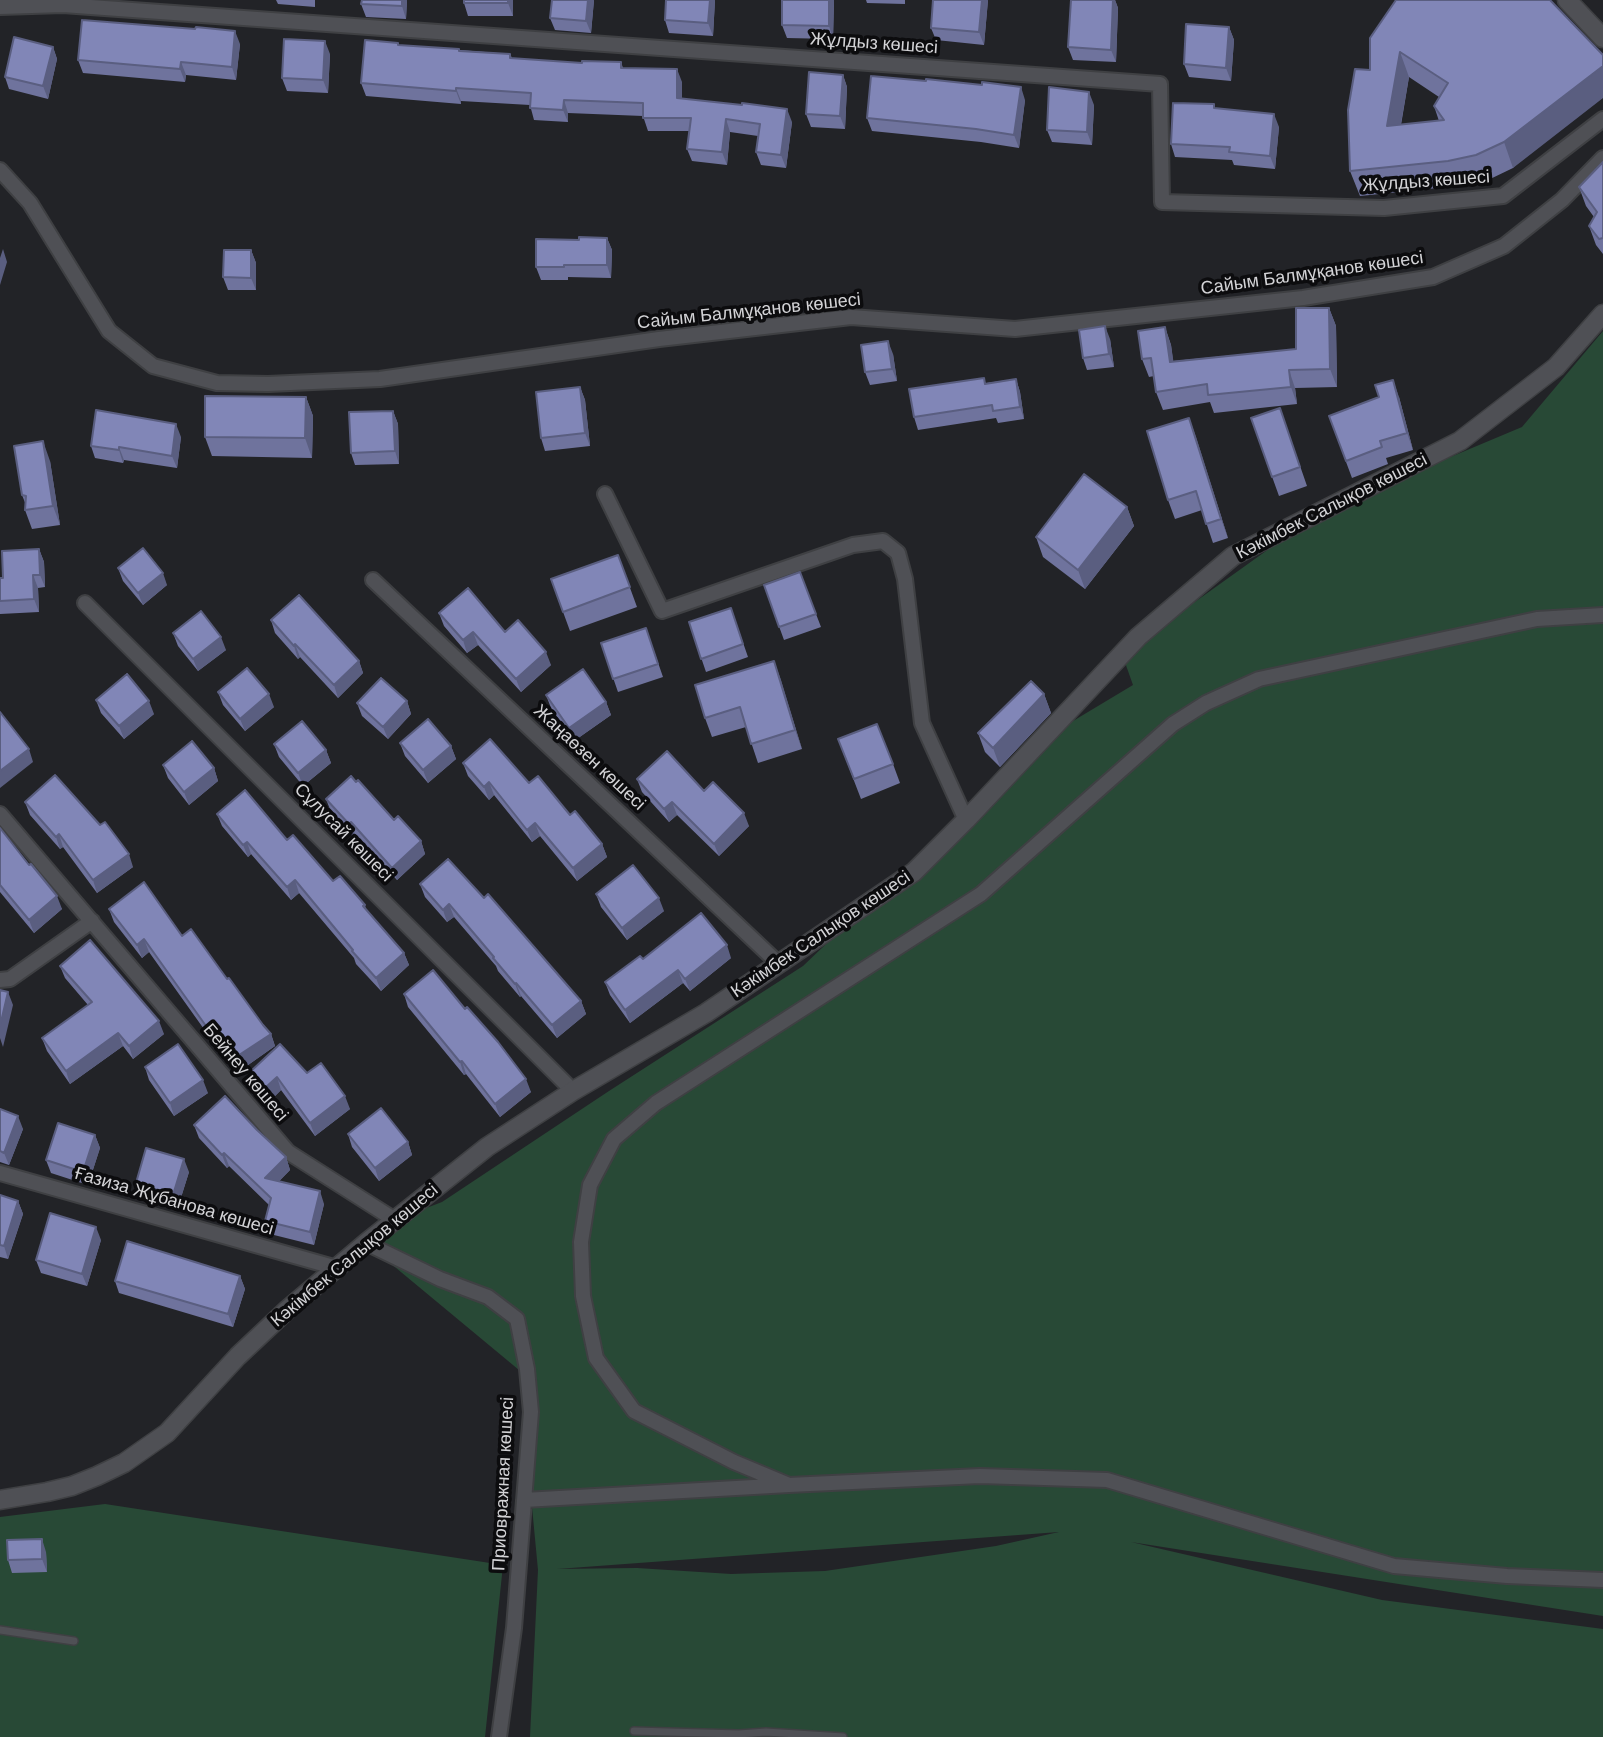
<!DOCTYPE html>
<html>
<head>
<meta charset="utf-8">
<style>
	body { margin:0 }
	canvas { display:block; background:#222327 }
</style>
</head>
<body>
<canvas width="1603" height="1737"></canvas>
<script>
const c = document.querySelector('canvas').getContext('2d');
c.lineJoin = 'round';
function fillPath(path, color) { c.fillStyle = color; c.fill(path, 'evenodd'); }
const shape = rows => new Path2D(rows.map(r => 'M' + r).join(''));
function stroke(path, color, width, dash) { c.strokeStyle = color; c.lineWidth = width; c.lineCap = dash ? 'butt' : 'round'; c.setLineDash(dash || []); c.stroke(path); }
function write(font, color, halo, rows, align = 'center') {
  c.font = font + ' "DM Sans",sans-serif'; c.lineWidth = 7; c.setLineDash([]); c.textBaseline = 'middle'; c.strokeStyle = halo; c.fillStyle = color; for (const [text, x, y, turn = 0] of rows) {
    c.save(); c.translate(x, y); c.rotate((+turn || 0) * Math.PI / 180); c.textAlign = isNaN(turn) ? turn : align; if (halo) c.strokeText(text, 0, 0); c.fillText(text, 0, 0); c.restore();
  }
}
fillPath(shape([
	[1603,331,1603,1616,1131,1542,1382,1600,1603,1629,1603,1737,530,1737,538,1570,519,1370,366,1243,395,1220,442,1202,609,1091,803,966,1038,742,1133,685,1122,654,1322,511,1522,427],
	[1059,1532,996,1546,825,1571,731,1574,637,1568,557,1569],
	[105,1504,503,1565,485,1737,0,1737,0,1517]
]), '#284936');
const service = shape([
	[0,1630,74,1641],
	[634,1731,739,1734,766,1732,843,1737]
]);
const minor = shape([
	[0,7,63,5,1160,84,1162,202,1384,208,1503,196,1603,119],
	[0,170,30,203,109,331,153,366,217,383,268,384,380,379,659,339,851,317,1015,329,1303,298,1433,277,1504,246,1562,200,1603,158],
	[605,494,662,611,853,545,883,541,898,553,905,579,922,723,966,820],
	[373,580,779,964],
	[85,603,573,1091],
	[0,814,288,1152,395,1220],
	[0,980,10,979,92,921],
	[0,1173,337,1268],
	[366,1243,440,1279,488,1297,517,1319,527,1369,531,1412,514,1628,499,1737],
	[789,1485,734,1462,634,1411,596,1358,583,1296,581,1242,590,1185,614,1139,656,1103,981,894,1173,724,1206,703,1259,679,1537,619,1603,615],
	[524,1500,789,1485,980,1476,1107,1480,1394,1566,1507,1576,1603,1580]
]);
const tertiary = shape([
	[1567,0,1603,38],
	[0,1500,47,1492,72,1486,97,1476,124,1463,167,1433,238,1356,288,1309,366,1243,487,1147,573,1091,706,1013,914,872,966,820,1138,637,1233,556,1460,441,1556,367,1603,314]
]);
stroke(service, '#3f4043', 10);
stroke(minor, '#3f4043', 18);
stroke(tertiary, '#3f4043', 21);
stroke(service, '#4f5055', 7);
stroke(minor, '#4f5055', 14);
stroke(tertiary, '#4f5055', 18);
fillPath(shape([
	[276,0,315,0,315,7,278,4],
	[407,0,406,19,366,17,361,4],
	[513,0,513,16,468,16,464,3],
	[594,0,591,33,555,30,550,18],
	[715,0,713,36,669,33,665,20],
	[782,0,834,0,833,39,787,38,782,25],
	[866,0,905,0,905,4,867,3],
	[988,0,984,45,936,40,931,28],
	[1071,0,1115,0,1118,8,1116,62,1073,60,1068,47],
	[1229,27,1234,40,1231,81,1189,77,1184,64],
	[1370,38,1603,55,1513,168,1486,181,1457,186,1360,196,1350,171,1370,70],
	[1409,77,1439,97,1434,106,1439,121,1401,125],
	[398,43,399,45,510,54,512,58,582,63,621,62,623,68,682,82,682,98,792,122,786,168,761,165,756,152,758,136,730,132,727,165,692,161,687,149,689,131,648,131,643,116,568,113,568,122,534,120,530,105,461,101,461,104,366,96,361,83],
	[240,44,236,80,186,75,185,82,83,73,78,60],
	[53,47,57,59,48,99,9,89,5,77],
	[330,54,328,93,287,91,282,78],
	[843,75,847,87,845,129,811,127,806,114],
	[1025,100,1019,148,981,142,872,131,867,118],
	[1094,105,1092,145,1052,142,1047,130],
	[1215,108,1279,127,1275,169,1234,165,1232,160,1175,157,1171,144],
	[1603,162,1603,254,1596,245,1589,226,1594,217,1586,206,1579,187],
	[607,238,612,250,611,278,568,277,568,280,541,280,536,267,579,240],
	[251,250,256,263,256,290,228,290,223,277],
	[1329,308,1336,326,1337,387,1295,388,1297,404,1214,413,1210,402,1163,410,1156,392,1154,376,1149,377,1142,359,1165,327,1171,345,1173,361,1296,349],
	[1110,339,1114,367,1087,370,1083,358],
	[893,354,897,381,870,385,865,372],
	[1016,379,1020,392,1024,419,998,423,996,418,918,430,914,417,986,383],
	[580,387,585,400,590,446,545,451,541,438],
	[306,397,313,416,312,458,212,456,205,437],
	[1399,397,1413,450,1386,458,1388,464,1352,478,1329,416],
	[1280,408,1307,486,1279,496,1251,418],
	[393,411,398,424,399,464,355,465,351,453],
	[1189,418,1228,538,1213,543,1202,510,1175,519,1168,500],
	[181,437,177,468,124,460,123,463,95,458,91,446],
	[50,461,60,525,32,529,25,510,26,505,22,495],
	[1127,507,1134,526,1085,589,1043,557,1036,537],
	[39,549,44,562,45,587,38,588,39,612,0,614,0,578,3,578],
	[618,555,637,607,570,631,551,579],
	[118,568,167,585,143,605,123,581],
	[764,585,816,614,821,627,784,640],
	[731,608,748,657,706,672,689,622],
	[439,613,505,632,551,665,521,692,478,645,467,653,444,626],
	[271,620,359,661,363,673,338,698,300,657,298,659,275,633],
	[646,628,663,677,618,692,601,643],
	[173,633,226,650,198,671,178,646],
	[774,661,802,749,758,763,746,727,712,737,705,718],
	[218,692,274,707,245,731,223,705],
	[1044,694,1051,713,1000,767,985,752,978,733],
	[546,695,606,702,611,715,574,741,551,708],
	[96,700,154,714,124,739,101,713],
	[407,701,411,714,388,739,362,716,357,703],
	[838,739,893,764,900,783,861,799],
	[400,743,451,746,456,759,428,783,405,756],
	[274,744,326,750,331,763,303,786,279,757],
	[463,763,529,783,570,815,602,844,607,857,577,881,540,836,532,842,494,795,489,800,468,776],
	[163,765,214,768,218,781,189,805,168,778],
	[637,779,704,791,749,826,719,856,677,815,669,822,642,792],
	[326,799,394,820,421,841,425,854,397,880,355,835,353,837,331,812],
	[25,802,133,867,97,893,63,847,60,849,30,815],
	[217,814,287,840,333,881,365,905,366,910,404,953,409,965,381,991,356,964,354,958,299,893,291,900,251,854,248,857,222,826],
	[0,828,62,909,34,933,0,892],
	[420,884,484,898,581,1001,586,1014,557,1038,521,996,520,997,498,971,496,966,454,917,447,922,425,897],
	[596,894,664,911,627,940,601,907],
	[109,909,182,936,227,979,271,1034,275,1046,241,1070,224,1051,221,1053,149,952,142,958,114,922],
	[731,958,690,991,683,983,630,1023,610,995,605,982,643,959],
	[60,966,164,1034,133,1059,123,1046,70,1084,47,1051,42,1038,88,1005,65,978],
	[404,994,465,1009,531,1092,500,1117,466,1074,464,1075,408,1007],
	[145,1067,208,1093,174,1116,149,1080],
	[250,1072,307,1073,350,1109,315,1136,281,1090,270,1101,255,1085],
	[0,1109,23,1129,9,1165,0,1162],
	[194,1125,257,1130,286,1157,290,1170,279,1181,324,1204,314,1245,270,1234,265,1221,269,1205,229,1166,227,1168,199,1138],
	[348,1134,408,1142,412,1155,379,1181,352,1147],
	[95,1135,100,1148,88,1185,51,1173,46,1160],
	[189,1172,178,1207,140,1196,136,1183],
	[0,1195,18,1201,23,1214,8,1259,0,1257],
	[101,1240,87,1286,41,1273,36,1260],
	[240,1276,245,1289,233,1327,119,1293,115,1281],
	[46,1552,47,1572,12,1573,8,1560]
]), '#6f739d');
fillPath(shape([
	[402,0,407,0,406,19,402,6],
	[508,0,513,0,513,16,508,3],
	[588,0,594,0,591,33,586,21],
	[710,0,715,0,713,36,708,23],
	[829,0,834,0,833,39,829,26],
	[982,0,988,0,984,45,979,32],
	[1113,0,1115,0,1118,8,1116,62,1111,50],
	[1229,27,1234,40,1231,81,1226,68],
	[235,31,240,44,236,80,232,67],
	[325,41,330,54,328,93,323,80],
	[53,47,57,59,48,99,43,86],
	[1400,52,1409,77,1396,152,1387,126],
	[181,62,186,75,185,82,180,69],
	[1603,66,1603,98,1513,168,1504,142],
	[677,69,682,82,682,111,677,98],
	[843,75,847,87,845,129,840,116],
	[1021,87,1025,100,1019,148,1014,135],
	[456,88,461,101,461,104,456,91],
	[1089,92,1094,105,1092,145,1087,132],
	[564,100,568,113,568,122,563,110],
	[787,109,792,122,786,168,781,155],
	[1274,114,1279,127,1275,169,1270,156],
	[726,119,730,132,727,165,722,152],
	[607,238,612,250,611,278,607,265],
	[3,249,7,262,0,285,0,258],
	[251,250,256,263,256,290,251,278],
	[1329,308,1336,326,1337,387,1330,369],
	[1105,326,1110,339,1114,367,1109,354],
	[1165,327,1171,345,1176,379,1170,362],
	[888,341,893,354,897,381,892,369],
	[1289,370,1295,388,1297,404,1291,387],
	[1016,379,1020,392,1024,419,1020,407],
	[1393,380,1399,397,1413,450,1407,433],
	[580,387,585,400,590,446,585,433],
	[306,397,313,416,312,458,305,438],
	[393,411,398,424,399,464,395,451],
	[1189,418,1196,437,1228,538,1221,519],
	[176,424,181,437,177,468,172,456],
	[43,441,50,461,60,525,53,506],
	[119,447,124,460,123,463,119,450],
	[1127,507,1134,526,1085,589,1078,570],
	[39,549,44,562,45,587,40,575],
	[163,573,167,585,143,605,138,593],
	[33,575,38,588,39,612,34,599],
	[473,632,478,645,467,653,463,640],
	[221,637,226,650,198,671,193,659],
	[295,644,300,657,298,659,294,646],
	[546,652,551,665,521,692,516,679],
	[359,661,363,673,338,698,334,685],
	[774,661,781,680,802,749,795,730],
	[269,694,274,707,245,731,240,719],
	[1044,694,1051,713,1000,767,993,748],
	[149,701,154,714,124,739,119,726],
	[407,701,411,714,388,739,383,727],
	[606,702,611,715,574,741,569,728],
	[451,746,456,759,428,783,423,770],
	[29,749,33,762,0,788,0,771],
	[326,750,331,763,303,786,298,773],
	[214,768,218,781,189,805,184,792],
	[489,782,494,795,489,800,484,787],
	[672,802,677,815,669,822,664,809],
	[744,813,749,826,719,856,714,844],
	[351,822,355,835,353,837,349,824],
	[535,823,540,836,532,842,527,830],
	[59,834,63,847,60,849,56,837],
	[421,841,425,854,397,880,392,868],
	[247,842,251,854,248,857,243,845],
	[602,844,607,857,577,881,573,868],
	[129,854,133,867,97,893,93,880],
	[295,880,299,893,291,900,287,887],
	[57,896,62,909,34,933,29,920],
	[659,898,664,911,627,940,622,928],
	[449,904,454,917,447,922,443,910],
	[144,939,149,952,142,958,137,945],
	[727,945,731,958,690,991,685,979],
	[404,953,409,965,381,991,376,978],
	[678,970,683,983,630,1023,625,1010],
	[516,983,521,996,520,997,515,984],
	[8,992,13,1005,3,1047,0,1038,0,1026],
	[581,1001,586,1014,557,1038,552,1025],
	[159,1021,164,1034,133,1059,129,1046],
	[118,1033,123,1046,70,1084,66,1071],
	[271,1034,275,1046,241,1070,236,1057],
	[219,1038,224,1051,221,1053,216,1040],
	[462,1061,466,1074,464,1075,460,1062],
	[277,1077,281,1090,270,1101,265,1088],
	[526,1079,531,1092,500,1117,495,1104],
	[203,1080,208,1093,174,1116,170,1103],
	[345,1096,350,1109,315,1136,310,1123],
	[18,1116,23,1129,9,1165,4,1153],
	[95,1135,100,1148,88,1185,83,1172],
	[408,1142,412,1155,379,1181,375,1168],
	[224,1153,229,1166,227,1168,222,1155],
	[286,1157,290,1170,270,1191,265,1178],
	[184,1159,189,1172,178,1207,173,1195],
	[320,1191,324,1204,314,1245,310,1232],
	[18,1201,23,1214,8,1259,4,1246],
	[96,1227,101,1240,87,1286,82,1274],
	[240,1276,245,1289,233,1327,228,1314],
	[42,1539,46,1552,47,1572,42,1559]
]), '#5a5e80');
const building = shape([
	[362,0,402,0,402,6,361,4,362,0],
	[464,0,508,0,508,3,464,3,464,0],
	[552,0,588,0,586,21,550,18,552,0],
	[666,0,710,0,708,23,665,20,666,0],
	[782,0,829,0,829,26,782,25,782,0],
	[933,0,982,0,979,32,931,28,933,0],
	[1071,0,1113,0,1111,50,1068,47,1071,0],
	[1396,0,1550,0,1603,55,1603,66,1504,142,1476,155,1448,161,1350,171,1348,110,1355,69,1370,70,1370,38,1396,0],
	[1400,52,1448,83,1434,106,1444,120,1387,126,1400,52],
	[82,20,195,29,196,27,235,31,232,67,181,62,180,69,78,60,82,20],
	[1186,24,1229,27,1226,68,1184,64,1186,24],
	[14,37,53,47,43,86,5,77,14,37],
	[284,39,325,41,323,80,282,78,284,39],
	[365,40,398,43,398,45,459,49,459,51,510,54,510,58,582,63,582,61,621,62,621,68,677,69,677,98,742,105,742,103,787,109,781,155,756,152,760,124,726,119,722,152,687,149,691,118,643,118,643,103,564,100,563,110,530,108,531,93,456,88,456,91,361,83,365,40],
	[809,72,843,75,840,116,806,114,809,72],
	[871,76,926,81,926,79,982,85,982,82,1021,87,1014,135,976,129,867,118,871,76],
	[1049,87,1089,92,1087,132,1047,130,1049,87],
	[1173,103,1214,104,1214,108,1274,114,1270,156,1229,152,1230,147,1171,144,1173,103],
	[1603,162,1603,238,1599,239,1589,226,1597,212,1579,187,1603,162],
	[579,237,607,238,607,265,564,265,564,267,536,267,536,239,579,240,579,237],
	[224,250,251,250,251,278,223,277,224,250],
	[1296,308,1329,308,1330,369,1289,370,1291,387,1208,395,1207,384,1156,392,1151,358,1142,359,1138,331,1165,327,1170,362,1296,349,1296,308],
	[1105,326,1109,354,1083,358,1079,330,1105,326],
	[888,341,892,369,865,372,861,345,888,341],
	[984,378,985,384,1016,379,1020,407,993,411,992,405,914,417,909,389,984,378],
	[1393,380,1407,433,1380,441,1382,447,1346,461,1329,416,1379,397,1375,385,1393,380],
	[580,387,585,433,541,438,536,392,580,387],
	[205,396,306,397,305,438,205,437,205,396],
	[1280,408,1300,467,1272,477,1251,418,1280,408],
	[96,410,176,424,172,456,119,447,119,450,91,446,96,410],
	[393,411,395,451,351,453,349,412,393,411],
	[1189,418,1221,519,1206,524,1196,491,1168,500,1147,431,1189,418],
	[43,441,53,506,25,510,26,496,22,495,14,446,43,441],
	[1084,474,1127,507,1078,570,1036,537,1084,474],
	[143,548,163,573,138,593,118,568,143,548],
	[39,549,40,575,33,575,34,599,0,601,0,578,3,578,2,551,39,549],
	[618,555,630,587,563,612,551,579,618,555],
	[800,572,816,614,779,627,764,585,800,572],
	[468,588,505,632,518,620,546,652,516,679,473,632,463,640,439,613,468,588],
	[299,595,359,661,334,685,295,644,294,646,271,620,299,595],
	[731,608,743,644,701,659,689,622,731,608],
	[201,611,221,637,193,659,173,633,201,611],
	[646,628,658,664,613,679,601,643,646,628],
	[774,661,795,730,751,744,740,707,705,718,695,685,774,661],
	[247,668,269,694,240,719,218,692,247,668],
	[583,669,606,702,569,728,546,695,583,669],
	[127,674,149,701,119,726,96,700,127,674],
	[381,678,407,701,383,727,357,703,381,678],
	[1031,681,1044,694,993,748,978,733,1031,681],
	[0,712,29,749,0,771,0,712],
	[428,719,451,746,423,770,400,743,428,719],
	[302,721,326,750,298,773,274,744,302,721],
	[877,724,893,764,854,779,838,739,877,724],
	[490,739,529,783,538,776,570,815,575,811,602,844,573,868,535,823,527,830,489,782,484,787,463,763,490,739],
	[192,741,214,768,184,792,163,765,192,741],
	[667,751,704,791,713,782,744,813,714,844,672,802,664,809,637,779,667,751],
	[55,775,100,825,105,822,129,854,93,880,59,834,56,837,25,802,55,775],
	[351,776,356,782,358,780,394,820,398,816,421,841,392,868,351,822,349,824,326,799,351,776],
	[245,790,287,840,293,835,333,881,340,876,365,905,363,906,404,953,376,978,352,951,353,950,295,880,287,887,247,842,243,845,217,814,245,790],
	[0,828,29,865,31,864,57,896,29,920,0,885,0,828],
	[448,859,484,898,488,894,581,1001,552,1025,516,983,515,984,493,958,494,957,449,904,443,910,420,884,448,859],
	[633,865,659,898,622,928,596,894,633,865],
	[144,882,182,936,191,929,227,979,229,978,263,1025,271,1034,236,1057,219,1038,216,1040,144,939,137,945,109,909,144,882],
	[701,913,727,945,685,979,678,970,625,1010,605,982,640,956,643,959,701,913],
	[90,940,159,1021,129,1046,118,1033,66,1071,42,1038,92,1002,60,966,90,940],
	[433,970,465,1009,467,1007,498,1042,526,1079,495,1104,462,1061,460,1062,404,994,433,970],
	[0,990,8,992,0,1026,0,990],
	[178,1044,203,1080,170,1103,145,1067,178,1044],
	[280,1044,307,1073,321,1063,345,1096,310,1123,277,1077,265,1088,250,1072,280,1044],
	[225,1096,257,1130,286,1157,265,1178,320,1191,310,1232,265,1221,271,1198,224,1153,222,1155,194,1125,225,1096],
	[381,1108,408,1142,375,1168,348,1134,381,1108],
	[0,1109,18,1116,4,1153,0,1151,0,1109],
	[58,1123,95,1135,83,1172,46,1160,58,1123],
	[146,1148,184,1159,173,1195,136,1183,146,1148],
	[0,1195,18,1201,4,1246,0,1245,0,1195],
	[50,1213,96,1227,82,1274,36,1260,50,1213],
	[127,1241,240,1276,228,1314,115,1281,127,1241],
	[42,1539,42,1559,8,1560,7,1540,42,1539]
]);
fillPath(building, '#8186b7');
stroke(building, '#5a5e80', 2);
write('18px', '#d3d3d6', '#0c0c0e', [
	["Жұлдыз көшесі",874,44,4],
	["Жұлдыз көшесі",1426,182,-4],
	["Сайым Балмұқанов көшесі",1312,274,-8],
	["Сайым Балмұқанов көшесі",749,312,-6],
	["Кәкімбек Салықов көшесі",1332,507,-27],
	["Жаңаөзен көшесі",589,758,43],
	["Сұлусай көшесі",343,833,45],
	["Кәкімбек Салықов көшесі",821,935,-34],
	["Бейнеу көшесі",245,1073,50],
	["Ғазиза Жұбанова көшесі",174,1202,16],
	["Кәкімбек Салықов көшесі",355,1256,-40],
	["Приовражная көшесі",504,1484,-87]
]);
</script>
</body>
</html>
